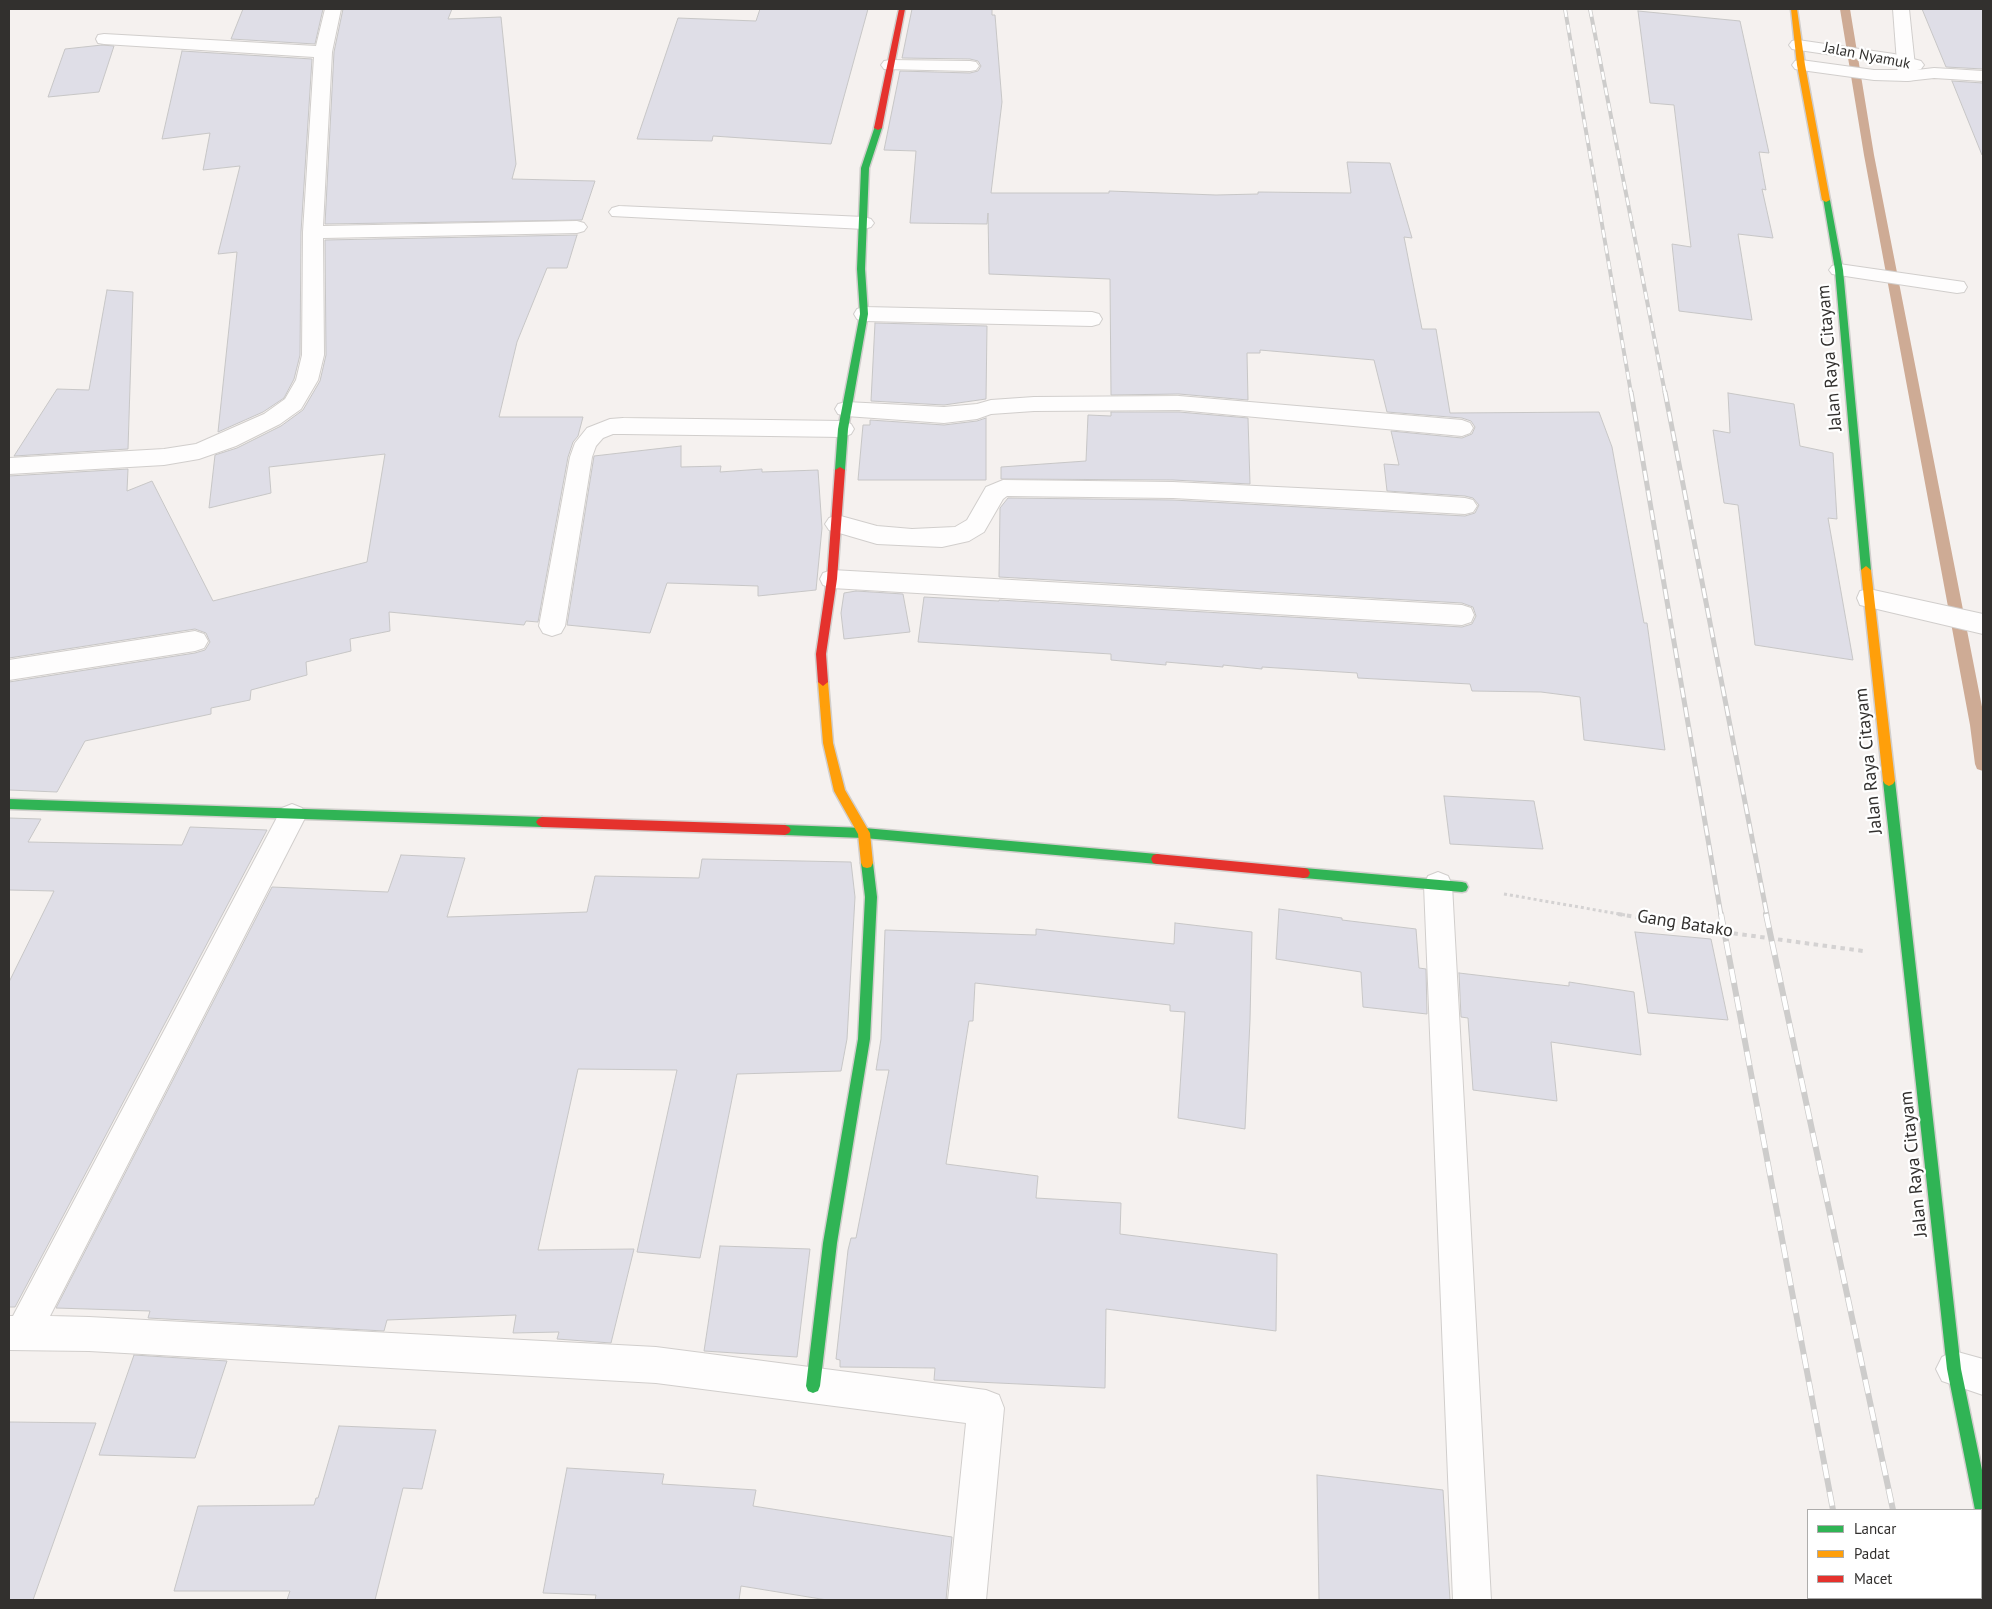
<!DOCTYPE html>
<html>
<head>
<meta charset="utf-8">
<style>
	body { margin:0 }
	#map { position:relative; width:1992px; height:1609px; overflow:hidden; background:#f5f1ef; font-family:"PT Sans",sans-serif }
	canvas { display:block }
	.frame { position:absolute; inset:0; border:10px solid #32302e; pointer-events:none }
	.legend { position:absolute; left:1807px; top:1509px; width:175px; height:90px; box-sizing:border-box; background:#fff; border:1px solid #adacab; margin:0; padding:6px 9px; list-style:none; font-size:15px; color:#32302e }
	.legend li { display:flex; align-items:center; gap:10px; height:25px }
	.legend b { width:25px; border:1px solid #adacab }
</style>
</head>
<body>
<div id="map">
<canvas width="1992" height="1609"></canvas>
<div class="frame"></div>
<ul class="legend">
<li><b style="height:6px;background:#30b455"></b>Lancar</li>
<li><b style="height:6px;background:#ff9f0a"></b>Padat</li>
<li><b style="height:6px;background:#e5322d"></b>Macet</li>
</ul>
</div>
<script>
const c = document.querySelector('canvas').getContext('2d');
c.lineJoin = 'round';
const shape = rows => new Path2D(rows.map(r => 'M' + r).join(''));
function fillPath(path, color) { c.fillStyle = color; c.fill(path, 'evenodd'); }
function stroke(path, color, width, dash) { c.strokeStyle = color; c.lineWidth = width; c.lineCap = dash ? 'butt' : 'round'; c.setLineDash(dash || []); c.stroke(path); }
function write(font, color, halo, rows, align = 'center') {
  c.font = font + ' "PT Sans",sans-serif'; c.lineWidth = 4.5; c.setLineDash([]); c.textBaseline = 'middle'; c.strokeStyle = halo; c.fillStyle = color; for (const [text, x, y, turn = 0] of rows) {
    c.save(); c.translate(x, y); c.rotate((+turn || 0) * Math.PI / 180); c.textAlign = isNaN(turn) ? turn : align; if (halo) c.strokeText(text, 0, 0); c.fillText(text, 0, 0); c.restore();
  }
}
fillPath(shape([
	[1840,9,1850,9,1874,155,1983,712,1983,771,1977,769,1975,764,1970,725,1864,155,1840,9]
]), '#ceab95');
const building = shape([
	[243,9,323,9,315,44,231,39,243,9],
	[343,9,452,9,448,19,501,17,516,164,512,179,595,181,582,220,325,224,334,52,343,9],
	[760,9,868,9,831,144,713,136,712,141,637,139,678,18,756,21,760,9],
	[912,9,992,9,992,15,995,15,1002,102,991,193,1109,193,1109,191,1216,195,1258,194,1258,192,1351,193,1347,162,1390,163,1412,238,1404,237,1422,329,1436,329,1450,413,1599,412,1612,447,1644,623,1647,623,1665,750,1584,740,1580,697,1541,692,1472,691,1470,684,1358,678,1357,673,1262,667,1262,669,1223,665,1223,667,1166,662,1166,665,1111,660,1111,654,918,642,924,597,999,601,999,600,1462,627,1472,624,1476,616,1473,607,1462,603,999,577,1000,508,1008,498,1173,500,1465,516,1475,513,1479,505,1473,498,1465,496,1387,491,1384,464,1399,465,1391,431,1462,438,1472,434,1475,427,1471,421,1462,418,1387,412,1374,360,1260,350,1260,353,1247,353,1248,400,1179,394,1111,395,1110,279,989,274,988,213,987,224,910,223,916,151,884,150,900,71,970,73,978,71,981,66,978,61,970,59,902,58,912,9],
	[1922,9,1983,9,1983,69,1946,67,1922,9],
	[1638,11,1740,21,1769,153,1759,152,1766,190,1762,189,1773,238,1738,234,1752,320,1679,311,1672,244,1691,247,1674,105,1650,103,1638,11],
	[102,45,114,46,99,92,48,97,65,49,102,45],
	[182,51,312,59,301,232,300,355,294,379,284,398,263,412,218,432,237,252,218,254,240,166,203,170,210,133,162,139,182,51],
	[1952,81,1983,83,1983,155,1982,155,1952,81],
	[577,235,567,268,547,268,517,342,499,417,583,417,578,436,573,442,568,457,538,622,526,621,524,625,389,612,390,631,350,639,351,651,306,662,307,675,251,690,250,700,211,708,211,714,85,741,57,792,9,790,9,682,195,653,205,650,210,642,206,633,195,629,9,658,9,476,128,469,127,491,152,481,213,601,367,562,385,454,269,467,271,493,209,508,215,455,237,448,281,426,303,410,320,381,326,355,325,240,577,235],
	[107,290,133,292,128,449,14,456,57,389,89,390,107,290],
	[875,323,987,326,986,399,944,405,871,401,875,323],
	[1728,393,1794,404,1800,446,1833,453,1837,519,1828,518,1853,660,1755,645,1738,505,1724,503,1713,430,1730,433,1728,393],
	[1111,412,1179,412,1248,418,1250,484,1173,480,1001,479,1001,467,1086,461,1088,415,1111,416,1111,412],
	[986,418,986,480,858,480,863,425,870,425,870,420,944,425,977,421,986,418],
	[681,446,681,467,721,466,720,472,762,469,762,472,818,470,822,528,816,590,758,596,758,586,667,583,650,633,567,625,594,456,681,446],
	[856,591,903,594,910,632,844,639,841,613,844,593,856,591],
	[1444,796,1534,801,1543,849,1450,844,1444,796],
	[9,818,41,819,28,842,182,845,190,827,267,830,15,1307,9,1307,9,982,54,891,9,890,9,818],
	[401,855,465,858,447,917,587,912,595,876,699,878,702,859,851,862,855,897,847,1039,841,1071,737,1074,700,1258,637,1252,677,1070,578,1069,538,1250,634,1249,611,1343,557,1339,559,1332,513,1333,516,1315,387,1320,384,1331,148,1318,150,1311,56,1308,272,887,388,892,401,855],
	[1279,909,1342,918,1342,920,1416,929,1419,968,1426,969,1427,1014,1363,1007,1361,972,1276,959,1279,909],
	[1175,923,1252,932,1250,1020,1245,1129,1178,1118,1185,1012,1170,1011,1170,1005,975,983,973,1021,969,1021,946,1164,1038,1176,1036,1198,1121,1203,1120,1234,1277,1254,1276,1331,1106,1309,1105,1388,934,1380,935,1368,840,1367,840,1360,836,1359,848,1250,851,1238,856,1238,889,1070,876,1070,881,1039,885,930,1036,935,1036,929,1174,944,1175,923],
	[1635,932,1711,939,1728,1020,1648,1013,1635,932],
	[1459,973,1569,986,1569,982,1634,992,1641,1055,1551,1042,1557,1101,1473,1090,1468,1018,1461,1017,1459,973],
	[720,1246,810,1249,797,1357,704,1351,720,1246],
	[134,1355,227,1361,195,1458,99,1455,134,1355],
	[9,1422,96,1423,33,1600,9,1600,9,1422],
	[339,1426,436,1430,422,1489,403,1488,375,1600,287,1600,290,1591,174,1591,198,1506,314,1505,316,1498,318,1498,339,1426],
	[567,1468,664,1474,662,1484,756,1490,753,1506,952,1537,946,1600,827,1600,741,1586,739,1600,595,1600,596,1595,543,1593,567,1468],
	[1317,1475,1443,1490,1450,1600,1319,1600,1317,1475]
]);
fillPath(building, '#dfdee7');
stroke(building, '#c7c6c6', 1);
const lane = shape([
	[1893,9,1909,9,1916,76,1913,80,1907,81,1901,80,1898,76,1893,9]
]);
const street = shape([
	[325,9,341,9,332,52,323,226,577,221,584,223,587,227,584,231,577,233,323,238,324,355,318,380,301,409,280,424,236,446,199,459,164,465,9,474,9,458,164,449,196,444,264,414,285,399,296,380,302,355,303,232,314,57,104,44,98,43,96,39,98,35,104,34,316,46,325,9],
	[1798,40,1894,54,1921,61,1924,65,1921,69,1917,70,1934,68,1983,71,1983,81,1934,78,1907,81,1874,80,1801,70,1795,69,1792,65,1795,61,1801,60,1874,70,1914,70,1887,63,1792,49,1789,45,1792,41,1798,40],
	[890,60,970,61,976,62,979,66,976,70,970,71,884,69,881,65,884,61,890,60],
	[619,206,864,217,871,219,874,223,871,227,864,229,612,216,609,212,612,208,619,206],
	[1839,264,1957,281,1964,282,1967,287,1964,292,1957,293,1832,274,1829,270,1832,266,1839,264],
	[864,307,1092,312,1099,314,1102,319,1099,324,1092,326,864,321,857,319,854,314,857,309,864,307],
	[1179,396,1462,420,1470,423,1473,428,1470,433,1462,436,1179,410,1034,411,991,414,977,419,944,423,846,416,838,414,835,409,838,404,846,402,944,407,977,404,991,400,1034,397,1179,396],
	[623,418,843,421,851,424,854,429,851,434,843,437,623,434,613,434,603,438,596,446,592,457,565,626,561,633,552,636,543,633,539,626,570,457,575,443,587,428,610,419,623,418],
	[1003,480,1173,482,1381,492,1465,498,1473,500,1477,506,1473,512,1465,514,1173,498,1007,496,1003,499,984,532,969,541,942,547,877,544,829,530,825,524,829,518,837,515,877,526,912,529,955,527,967,520,986,487,1003,480],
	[832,570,1462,605,1471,608,1474,615,1471,622,1462,625,832,588,823,585,820,579,823,573,832,570],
	[1869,589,1983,614,1983,634,1860,605,1857,598,1860,591,1869,589],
	[195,631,204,634,208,641,204,648,195,651,9,680,9,660,195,631],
	[292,804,302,808,306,816,50,1316,89,1317,656,1347,986,1390,999,1395,1004,1408,986,1600,948,1600,966,1423,656,1383,89,1351,9,1350,9,1316,13,1316,282,808,292,804],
	[1438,872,1448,876,1452,885,1491,1600,1453,1600,1424,885,1428,876,1438,872],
	[1954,1351,1983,1359,1983,1395,1942,1381,1936,1369,1942,1357,1954,1351]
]);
const fast = shape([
	[875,126,882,128,869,168,865,269,868,314,848,429,845,470,840,473,835,470,838,429,860,314,857,269,861,168,875,126],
	[1823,198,1830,200,1843,270,1871,570,1866,574,1861,570,1835,270,1823,198],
	[1889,776,1893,778,1895,781,1961,1369,1983,1475,1983,1518,1981,1517,1981,1510,1975,1510,1947,1369,1883,781,1885,778,1889,776],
	[9,799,542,817,546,819,548,822,546,825,542,827,9,809,9,799],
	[785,825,864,828,1157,854,1161,855,1163,859,1161,863,1157,864,864,838,785,835,781,833,779,830,781,827,785,825],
	[867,858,871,859,873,863,877,897,870,1039,837,1243,820,1386,818,1391,813,1393,808,1391,806,1386,823,1243,858,1039,865,897,861,863,863,859,867,858],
	[1304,868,1462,882,1466,883,1468,887,1466,891,1462,892,1304,878,1300,877,1298,873,1300,869,1304,868]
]);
const slow = shape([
	[1791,9,1797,9,1805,65,1830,200,1826,202,1822,200,1797,65,1791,9],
	[1866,566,1871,570,1895,781,1893,784,1889,786,1885,784,1883,781,1861,570,1866,566],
	[823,678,828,682,833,743,845,790,870,833,873,863,871,867,867,868,863,867,861,863,858,834,834,791,823,743,818,682,823,678]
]);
const jam = shape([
	[899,9,905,9,882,128,878,130,874,128,899,9],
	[840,467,845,470,837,579,826,654,828,682,823,686,818,682,816,654,827,579,835,470,840,467],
	[542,817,785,825,789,827,791,830,789,833,785,835,542,827,538,825,536,822,538,819,542,817],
	[1157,854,1304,868,1308,869,1310,873,1308,877,1304,878,1157,864,1153,863,1151,859,1153,855,1157,854]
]);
stroke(lane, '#d1cecc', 2);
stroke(street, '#d1cecc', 2);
stroke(fast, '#d1cecc', 3);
stroke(slow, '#d1cecc', 3);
stroke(jam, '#d1cecc', 3);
stroke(shape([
	[1504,894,1625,915]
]), '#d4d2d2', 3, [3, 3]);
stroke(shape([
	[1618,914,1724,932,1863,951]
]), '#d4d2d2', 4, [4.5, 4.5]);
fillPath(lane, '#fefdfd');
fillPath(street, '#fefdfd');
fillPath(fast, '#30b455');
fillPath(slow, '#ff9f0a');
fillPath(jam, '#e5322d');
const railFar2 = shape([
	[1565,9,1631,393],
	[1590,9,1665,393]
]);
const railFar1 = shape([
	[1631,392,1721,915],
	[1665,392,1767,915]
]);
const rail = shape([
	[1721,914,1833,1510],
	[1766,914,1893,1510],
	[1849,1598,1849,1600],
	[1912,1598,1913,1600]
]);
stroke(railFar2, '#cdcccb', 4);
stroke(railFar1, '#cdcccb', 5);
stroke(rail, '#cdcccb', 6);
stroke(railFar2, '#fff', 2.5, [8]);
stroke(railFar1, '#fff', 3, [10]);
stroke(rail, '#fff', 4.5, [14]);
write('15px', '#32302e', '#fff', [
	["Jalan Nyamuk",1867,56,11]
]);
write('18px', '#32302e', '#fff', [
	["Jalan Raya Citayam",1830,358,-95],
	["Jalan Raya Citayam",1869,761,-96],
	["Gang Batako",1685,924,9],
	["Jalan Raya Citayam",1914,1164,-96]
]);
</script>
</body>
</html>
